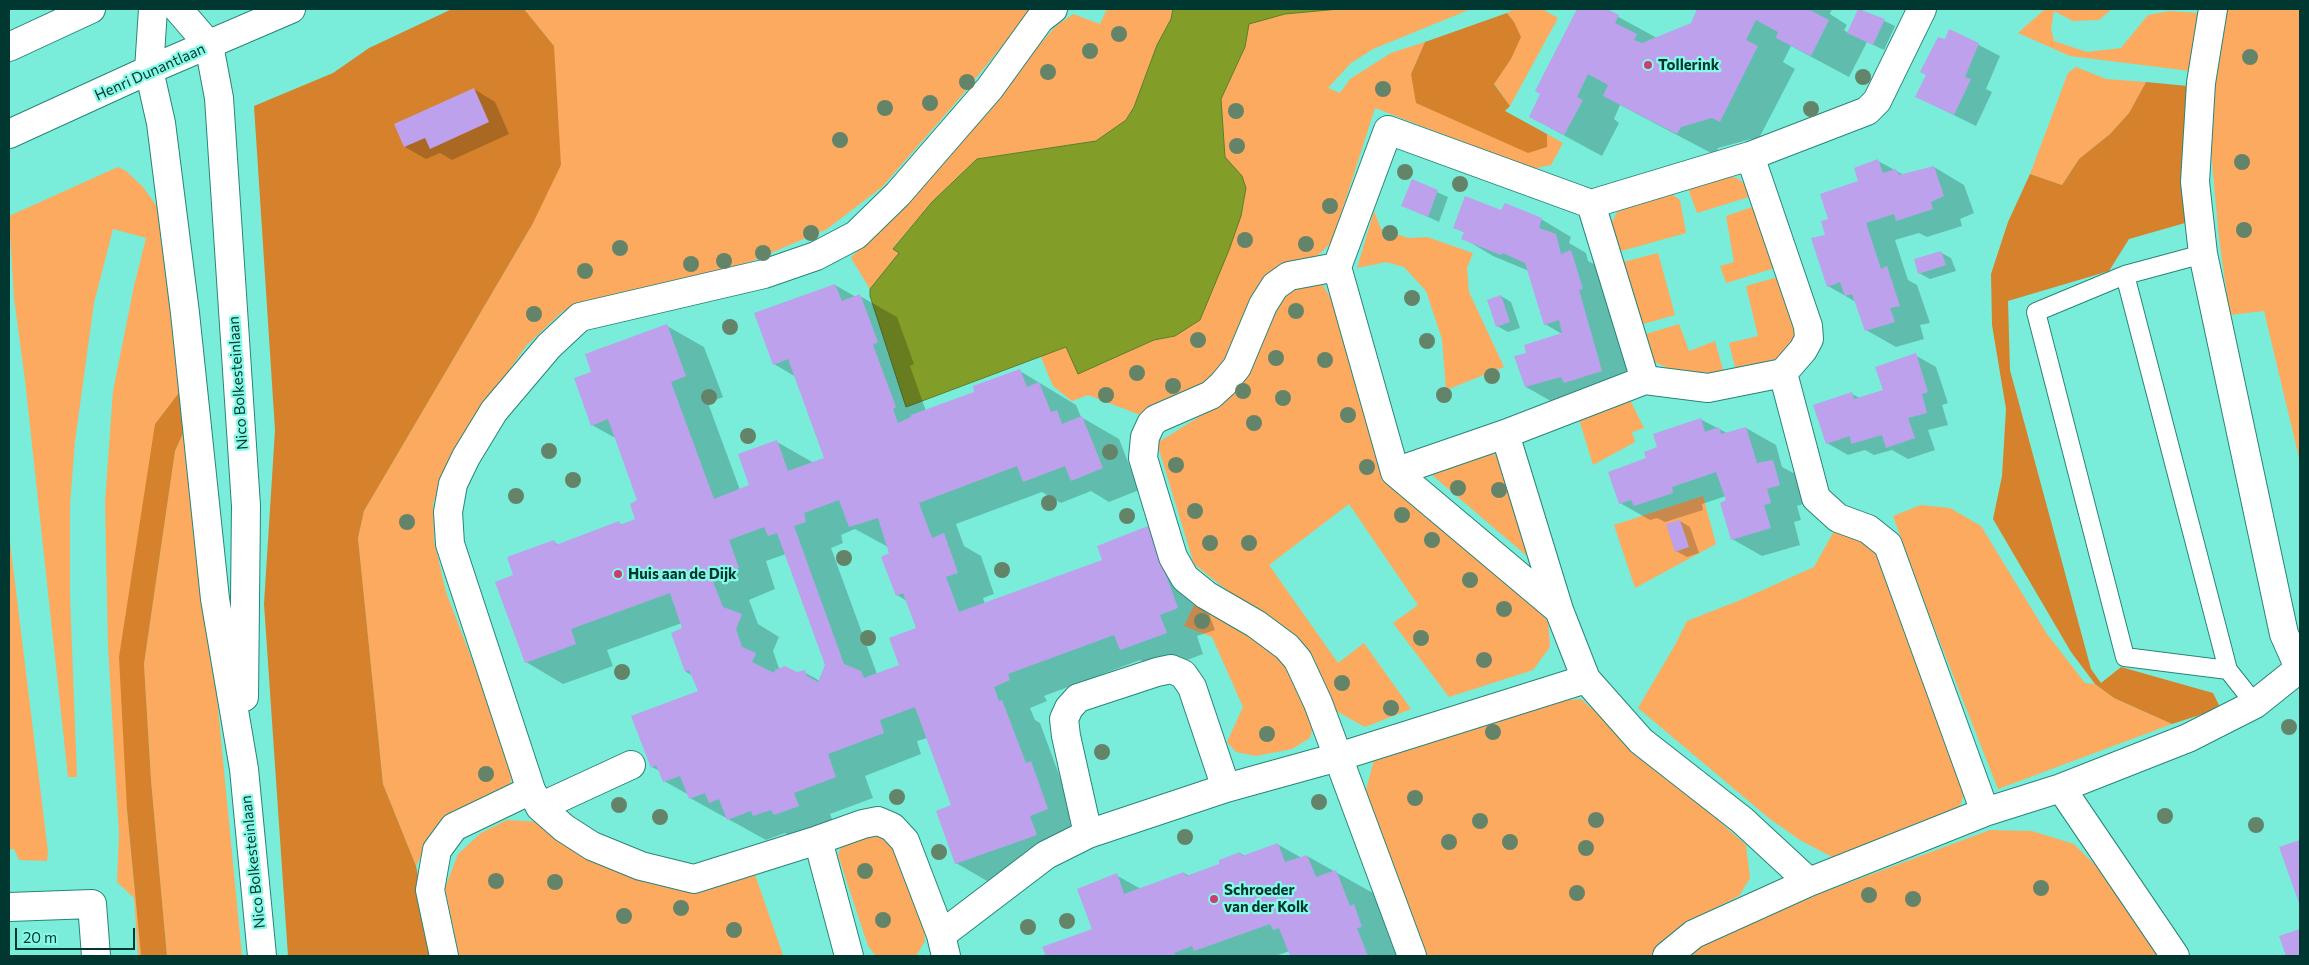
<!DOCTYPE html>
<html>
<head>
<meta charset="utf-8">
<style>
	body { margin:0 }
	#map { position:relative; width:2309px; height:965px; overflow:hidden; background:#79edd9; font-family:Commissioner,sans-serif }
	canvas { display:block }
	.frame { position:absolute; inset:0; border:10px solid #003730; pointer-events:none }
	.scale { position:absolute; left:15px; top:928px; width:120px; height:22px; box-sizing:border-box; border:2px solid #003730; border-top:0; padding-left:6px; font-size:15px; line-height:18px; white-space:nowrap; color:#003730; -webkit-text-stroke:4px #87fae7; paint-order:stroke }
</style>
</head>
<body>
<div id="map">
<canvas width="2309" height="965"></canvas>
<div class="frame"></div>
<div class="scale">20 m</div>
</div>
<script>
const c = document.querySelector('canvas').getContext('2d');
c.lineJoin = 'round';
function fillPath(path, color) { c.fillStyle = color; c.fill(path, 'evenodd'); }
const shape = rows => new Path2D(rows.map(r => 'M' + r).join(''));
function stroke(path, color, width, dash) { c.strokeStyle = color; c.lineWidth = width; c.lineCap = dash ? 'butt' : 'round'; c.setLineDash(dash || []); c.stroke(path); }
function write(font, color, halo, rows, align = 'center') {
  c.font = font + ' Commissioner,sans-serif'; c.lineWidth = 4.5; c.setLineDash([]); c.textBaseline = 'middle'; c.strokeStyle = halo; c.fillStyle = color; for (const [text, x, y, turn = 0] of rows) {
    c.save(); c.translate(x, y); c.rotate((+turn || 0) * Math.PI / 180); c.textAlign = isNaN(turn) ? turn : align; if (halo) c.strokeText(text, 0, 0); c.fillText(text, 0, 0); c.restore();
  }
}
fillPath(shape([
	[524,9,1032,9,958,100,882,187,827,229,724,273,646,287,563,311,526,346,489,399,457,451,433,503,434,541,446,592,515,772,506,792,430,839,416,866,383,784,358,538,364,511,532,225,554,46],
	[1107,9,1173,9,1171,19,1157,45,1134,107,1126,120,1096,141,977,159,932,202,893,248,899,253,870,289,851,258,1056,26,1073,14,1100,24],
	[1339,9,1471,9,1373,49,1351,63,1328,88,1340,93,1350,79,1391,53,1425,42,1411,74,1547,147,1547,134,1563,143,1551,165,1532,169,1375,108,1332,242,1313,260,1282,272,1232,365,1196,390,1143,416,1088,395,1072,401,1053,386,1040,355,1067,347,1078,373,1154,340,1175,336,1241,216,1246,188,1241,176,1225,157,1221,99,1245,47,1249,23,1285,14],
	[1514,9,1542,9,1558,18,1510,106,1494,83,1511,59,1514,22,1507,13],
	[2045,9,2112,9,2099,20,2073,21,2054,11,2051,29,2054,41,2087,52,2121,48,2148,15,2170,11,2198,13,2190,71,2070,56,2018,33],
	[2225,9,2300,9,2300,462,2264,311,2230,315,2219,239,2211,151,2212,96],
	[2076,67,2106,79,2146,82,2129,113,2110,134,2079,159,2062,185,2030,174,2068,73],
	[118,167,126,171,143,187,156,205,165,239,181,390,155,424,127,810,141,956,138,956,134,898,117,882,119,834,108,647,105,502,113,391,134,286,146,238,113,229,94,303,75,441,70,505,70,596,77,777,68,777,25,380,14,298,9,216],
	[1720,175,1737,178,1748,187,1752,196,1697,213,1687,186],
	[1670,193,1680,200,1686,233,1614,253,1609,229,1617,212],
	[1755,206,1778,267,1726,283,1720,266,1734,262,1726,216],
	[1374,211,1381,229,1409,238,1427,237,1473,253,1467,268,1469,292,1504,367,1446,390,1442,339,1426,291,1404,267,1386,262,1357,268],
	[1658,253,1675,315,1636,326,1619,263],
	[1781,276,1798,329,1794,341,1784,355,1768,362,1736,371,1729,343,1758,336,1746,286],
	[1319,278,1331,299,1394,485,1530,600,1548,622,1550,647,1533,670,1449,697,1393,623,1418,605,1349,504,1269,565,1338,663,1364,643,1411,709,1365,727,1329,707,1315,660,1194,564,1157,443,1215,407,1283,294],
	[1679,324,1689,351,1715,341,1724,373,1701,375,1674,371,1653,361,1643,335],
	[1629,398,1644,428,1632,432,1635,442,1593,465,1578,416],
	[185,429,200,523,242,956,167,956,151,780,144,664,175,451],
	[1490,453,1500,457,1534,562,1432,475],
	[1703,496,1716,544,1635,588,1614,525],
	[1921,505,1950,508,1981,526,2047,634,2085,683,2095,684,2114,698,2172,724,1998,789,1927,609,1893,516],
	[1834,531,1863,538,1879,552,1966,786,1960,807,1834,858,1800,840,1770,819,1638,708,1675,645,1687,621,1743,599,1814,567],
	[9,534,48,852,47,861,19,860,14,849,9,849],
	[1197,599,1280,654,1314,723,1310,738,1292,749,1256,756,1236,752,1227,742,1243,707,1212,637,1184,626],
	[1581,699,1746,845,1750,878,1739,896,1700,916,1665,943,1652,956,1420,956,1364,797,1374,760,1559,701],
	[507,820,543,822,665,882,752,866,783,955,459,956,445,888,458,854,481,833],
	[1990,830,2032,831,2074,844,2111,881,2158,956,1685,956,1693,947,1824,892],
	[860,831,891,838,923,920,925,941,916,956,876,956,868,946,838,855,843,842]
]), '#fcaa5f');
fillPath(shape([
	[452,9,524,9,554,46,561,165,532,225,364,511,358,538,383,784,416,866,435,956,288,956,264,604,275,430,254,106,333,73,369,48],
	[1507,13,1514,22,1521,37,1511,59,1494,84,1510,106,1505,111,1547,134,1547,147,1528,153,1416,103,1411,74,1425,42],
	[2146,82,2188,86,2185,121,2185,223,2129,239,2109,271,2008,301,2010,370,2091,669,2101,683,2121,667,2213,693,2219,705,2209,712,2172,724,2114,698,2095,684,2071,652,1993,519,2002,476,2006,409,1992,325,1991,274,2008,222,2030,174,2062,185,2079,159,2110,134,2129,113],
	[181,390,185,429,175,451,144,664,151,780,167,956,141,956,127,810,119,657,155,424]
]), '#d6822c');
const water = shape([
	[1173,9,1339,9,1285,14,1249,24,1245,47,1221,99,1225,157,1242,176,1246,188,1241,216,1229,250,1200,320,1175,336,1154,340,1078,374,1066,347,906,407,870,296,870,289,899,253,893,249,932,202,977,159,1096,141,1126,120,1134,107,1157,45,1171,19,1173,9]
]);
fillPath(water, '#839d29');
stroke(water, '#5c7e2b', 1);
fillPath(shape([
	[1579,9,1604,9,1657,38,1692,24,1699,9,1832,9,1830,14,1847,25,1844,30,1848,33,1859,9,1895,26,1884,50,1867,42,1849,77,1791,46,1783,62,1795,69,1757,142,1751,139,1718,148,1715,155,1620,105,1614,119,1619,123,1602,156,1530,117,1542,94,1536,91],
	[1950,30,2000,56,1986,89,1992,92,1976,126,1917,97],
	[474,89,495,102,509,134,452,160,440,153,426,159,405,147],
	[1878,161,1904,175,1934,167,1964,185,1974,213,1960,219,1962,226,1927,237,1919,233,1895,240,1908,280,1917,285,1930,323,1920,325,1924,339,1896,347,1866,330,1856,302,1828,286,1827,235,1830,220],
	[1412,181,1448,197,1439,222,1402,205],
	[1502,211,1541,219,1571,237,1569,243,1586,253,1588,261,1601,268,1612,306,1608,308,1632,388,1556,404,1526,387,1528,354,1562,334,1545,324,1529,271,1493,256,1463,238,1465,233,1454,227],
	[1940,252,1951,258,1956,271,1930,279,1919,273],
	[835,285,856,297,860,296,897,317,914,364,910,366,926,411,976,393,1020,371,1076,405,1081,417,1119,439,1139,490,1109,502,1091,491,1061,503,1042,492,956,524,964,546,981,556,994,594,983,598,985,604,1103,561,1148,528,1185,549,1215,630,1197,636,1203,654,1158,671,1140,660,1044,696,1047,701,1030,708,1035,720,1040,723,1061,780,1068,784,1085,830,994,885,956,863,953,806,927,738,917,741,921,754,865,776,873,798,830,814,835,827,791,837,785,833,766,840,690,798,689,795,664,781,660,771,652,767,699,692,693,676,686,672,682,623,607,650,613,666,563,684,526,662,514,575,554,542,559,545,619,523,623,525,637,520,639,501,617,439,592,425,593,372,667,326,704,347,723,397,708,403,740,490,751,486,777,442,814,463,825,459,796,377,774,364],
	[855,529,888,547,897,595,907,601,918,629,900,666,877,674,831,548,843,543,841,535],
	[786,554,827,665,820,681,804,672,797,674,779,668,773,651,779,637,758,624,749,600,775,589,766,561],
	[1501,296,1511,302,1520,328,1508,332,1497,326],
	[1915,355,1936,367,1948,403,1942,405,1948,425,1928,430,1935,450,1908,459,1892,450,1874,455,1865,450,1848,455,1827,443,1852,394,1860,398,1885,391],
	[1700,419,1727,433,1746,428,1776,445,1782,467,1803,478,1810,502,1797,506,1801,520,1794,522,1800,545,1762,556,1732,539,1726,496,1702,504,1703,510,1665,522,1657,518,1650,520,1620,503,1648,459,1659,448],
	[1680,521,1690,527,1699,553,1687,557,1676,551],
	[2300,841,2300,903,2280,848],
	[1277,844,1302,858,1307,856,1373,893,1385,923,1392,927,1399,948,1394,950,1397,956,1291,956,1290,951,1275,956,1047,956,1044,947,1093,930,1116,875,1141,889,1184,873,1190,876,1221,865,1240,853,1245,856]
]), '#0003');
fillPath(shape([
	[1577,9,1607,9,1619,15,1615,23,1637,34,1634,40,1642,43,1691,23,1697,9,1808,9,1829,20,1811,56,1776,38,1778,32,1756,20,1746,40,1758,46,1720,122,1712,118,1681,127,1677,134,1603,96,1608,85,1588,74,1577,97,1583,100,1564,135,1529,117,1540,94,1535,91],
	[1858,9,1885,19,1873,45,1847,33],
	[1949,29,1979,43,1965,77,1971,79,1954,115,1915,97,1926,75,1920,72,1938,37,1945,39],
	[474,88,489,122,430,149,425,138,404,147,394,124],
	[1878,159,1883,173,1896,169,1899,175,1934,166,1944,196,1931,202,1933,209,1896,221,1894,214,1866,223,1881,269,1887,266,1900,306,1890,308,1895,322,1865,331,1852,294,1845,296,1840,282,1827,287,1811,238,1825,235,1821,221,1828,219,1820,194,1858,181,1854,168],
	[1412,179,1438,190,1428,217,1401,206],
	[1465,196,1501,210,1505,203,1542,218,1539,228,1556,234,1561,254,1571,250,1583,289,1579,290,1602,371,1564,383,1561,377,1525,387,1514,356,1526,353,1524,345,1562,333,1559,320,1544,325,1525,263,1503,253,1501,255,1461,239,1464,232,1453,228],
	[1941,251,1946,265,1918,274,1914,259],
	[835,284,842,301,860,294,878,342,873,345,896,407,893,409,898,423,911,417,911,415,974,392,973,386,1020,369,1027,387,1039,382,1051,412,1057,410,1062,424,1082,416,1103,468,1071,481,1065,466,1023,482,1017,466,919,503,932,538,944,533,958,573,946,577,959,612,1102,560,1097,546,1148,526,1178,608,1160,615,1167,633,1120,650,1114,635,1008,674,1010,680,994,687,999,701,1002,700,1026,763,1031,761,1048,809,1030,816,1037,835,955,864,936,811,951,805,915,707,880,720,884,733,828,754,836,777,794,793,799,806,774,815,771,810,753,816,751,811,727,820,719,799,709,803,705,793,689,799,680,776,663,782,656,765,651,768,631,716,698,691,689,670,685,672,671,633,682,628,670,593,571,629,576,644,525,663,495,582,513,575,507,557,554,540,556,545,619,521,620,525,635,519,630,504,637,500,608,419,591,426,574,378,591,372,585,354,667,324,686,376,671,382,714,499,749,485,738,454,777,440,788,471,824,458,788,359,773,365,754,313],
	[839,500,849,527,878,518,889,553,881,557,896,596,903,593,916,628,889,638,899,665,864,678,861,671,844,664,794,526,806,522,804,513],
	[764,527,768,536,777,533,825,665,818,682,807,676,805,670,797,672,785,666,775,670,774,673,752,662,756,653,742,647,736,629,742,614,723,607,712,579,739,568,729,540],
	[1501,295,1510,322,1496,327,1487,300],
	[1916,353,1928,392,1922,394,1927,413,1908,418,1915,438,1886,448,1882,435,1851,444,1850,436,1826,444,1813,405,1852,392,1854,399,1883,390,1875,367],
	[1701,418,1705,432,1719,427,1721,434,1746,427,1757,463,1773,460,1780,485,1767,489,1771,503,1764,505,1771,528,1731,540,1720,503,1726,500,1716,472,1672,487,1673,493,1634,506,1631,500,1619,504,1608,472,1646,458,1644,452,1657,447,1653,434],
	[1680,520,1689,547,1675,552,1666,524],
	[2300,840,2300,906,2279,847],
	[1278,843,1285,862,1307,855,1316,877,1336,870,1350,906,1354,904,1362,927,1357,928,1368,956,1290,956,1279,928,1273,930,1270,924,1194,951,1192,946,1174,953,1176,956,1046,956,1042,947,1092,929,1077,889,1117,873,1124,894,1184,872,1186,876,1219,864,1219,860,1240,852,1242,856],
	[2300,929,2300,956,2286,956,2279,936]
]), '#bda1ec');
const lane = shape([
	[2203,254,2125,275,2228,670,2255,704],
	[2125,275,2036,312,2125,657,2228,670]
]);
const street = shape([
	[1922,9,1877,101,1867,111,1750,156,1591,204,1645,380,1708,388,1783,373,1816,498,1838,518,1868,529,1888,545,1985,812],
	[2213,9,2201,83,2195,182,2203,254,2284,634,2300,670],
	[1750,156,1808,326,1809,339,1803,350,1783,373],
	[1591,204,1388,130,1337,267,1395,472,1505,434,1645,380],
	[1337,267,1289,276,1275,286,1263,305,1237,367,1223,384,1211,395,1156,419,1151,424,1145,437,1143,458,1173,557,1185,578,1206,595,1256,624,1287,647,1298,660,1318,703,1412,956],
	[1505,434,1559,610,1586,679,1641,741,1742,820,1809,882,1985,812,2061,788,2188,738,2255,704,2300,668],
	[1395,472,1559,610],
	[2061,788,2175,956],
	[531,790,540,807,564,828,592,846,641,866,694,879,818,840,863,824,878,821,892,827,905,841,941,935],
	[540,807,631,765],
	[1088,834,1066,736,1064,719,1069,708,1078,698,1157,672,1171,669,1183,674,1192,687,1226,788],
	[818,840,849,956],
	[9,907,92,904,96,956],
	[444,956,430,890,437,850,454,827,531,790,450,544,448,512,453,484,466,457,494,411,549,346,580,317,764,274,816,256,856,235,898,194,990,88,1040,19,1053,9],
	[946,956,941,935,1046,855,1088,834,1226,788,1338,757,1586,679],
	[1667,956,1694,934,1809,882]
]);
const secondary = shape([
	[153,9,149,70,161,123,185,313,215,599,244,769,262,956],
	[178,9,209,45,219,98,246,506,244,697]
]);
const primary = shape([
	[9,47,91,9],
	[9,134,149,70,291,9]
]);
stroke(lane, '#298578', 20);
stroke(street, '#298578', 30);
stroke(secondary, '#298578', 30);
stroke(primary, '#298578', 30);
stroke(lane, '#fff', 18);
stroke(street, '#fff', 28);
stroke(secondary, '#fff', 28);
stroke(primary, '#fff', 28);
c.fillStyle = '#648469';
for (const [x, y] of [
	[1119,34],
	[1090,51],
	[2250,57],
	[1048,72],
	[1863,77],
	[967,82],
	[1383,89],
	[930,103],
	[885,108],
	[1811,109],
	[1236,111],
	[840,140],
	[1237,146],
	[2242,162],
	[1405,172],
	[1460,184],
	[1330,206],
	[2244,230],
	[811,233],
	[1390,233],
	[1245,240],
	[1306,244],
	[620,248],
	[763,253],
	[724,261],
	[691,264],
	[585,271],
	[1412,298],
	[1296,311],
	[534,314],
	[730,327],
	[1198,340],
	[1427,341],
	[1276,358],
	[1325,360],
	[1137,373],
	[1492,376],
	[1173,386],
	[1243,391],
	[1106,395],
	[1444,395],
	[709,397],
	[1283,398],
	[1348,415],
	[1254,423],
	[748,436],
	[549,451],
	[1110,452],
	[1176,465],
	[1367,467],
	[573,480],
	[1458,488],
	[1499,490],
	[516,496],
	[1049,503],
	[1195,511],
	[1402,515],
	[1127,516],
	[407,522],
	[1432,540],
	[1210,543],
	[1249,543],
	[844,558],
	[1002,570],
	[1470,580],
	[1504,609],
	[1202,621],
	[868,638],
	[1421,638],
	[1484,660],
	[622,672],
	[1342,683],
	[1391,708],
	[2289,727],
	[1493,732],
	[1267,734],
	[1102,752],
	[486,774],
	[897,797],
	[1415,798],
	[1319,802],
	[619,805],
	[2165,816],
	[660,817],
	[1596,820],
	[1480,821],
	[2256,825],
	[1185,837],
	[1449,842],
	[1510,842],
	[1586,848],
	[939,852],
	[865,871],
	[496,881],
	[555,882],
	[2041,888],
	[1577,893],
	[1869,895],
	[1913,899],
	[681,908],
	[624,916],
	[883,920],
	[1067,921],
	[1028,927],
	[734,930]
]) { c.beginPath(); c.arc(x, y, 8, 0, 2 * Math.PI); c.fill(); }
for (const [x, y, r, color] of [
	[1648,65,5,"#c93e72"],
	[618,574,5,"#c93e72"],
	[1214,899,5,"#c93e72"]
]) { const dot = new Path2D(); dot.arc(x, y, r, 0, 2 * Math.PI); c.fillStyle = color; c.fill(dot); stroke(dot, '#87fae7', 2); }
write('bold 15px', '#003730', '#87fae7', [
	["Tollerink",1658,65],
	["Huis aan de Dijk",628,574],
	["Schroeder",1224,890],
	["van der Kolk",1224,907]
], 'left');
write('15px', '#003730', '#87fae7', [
	["Henri Dunantlaan",150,72,-24],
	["Nico Bolkesteinlaan",238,383,-94],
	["Nico Bolkesteinlaan",253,862,-96]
]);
</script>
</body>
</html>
